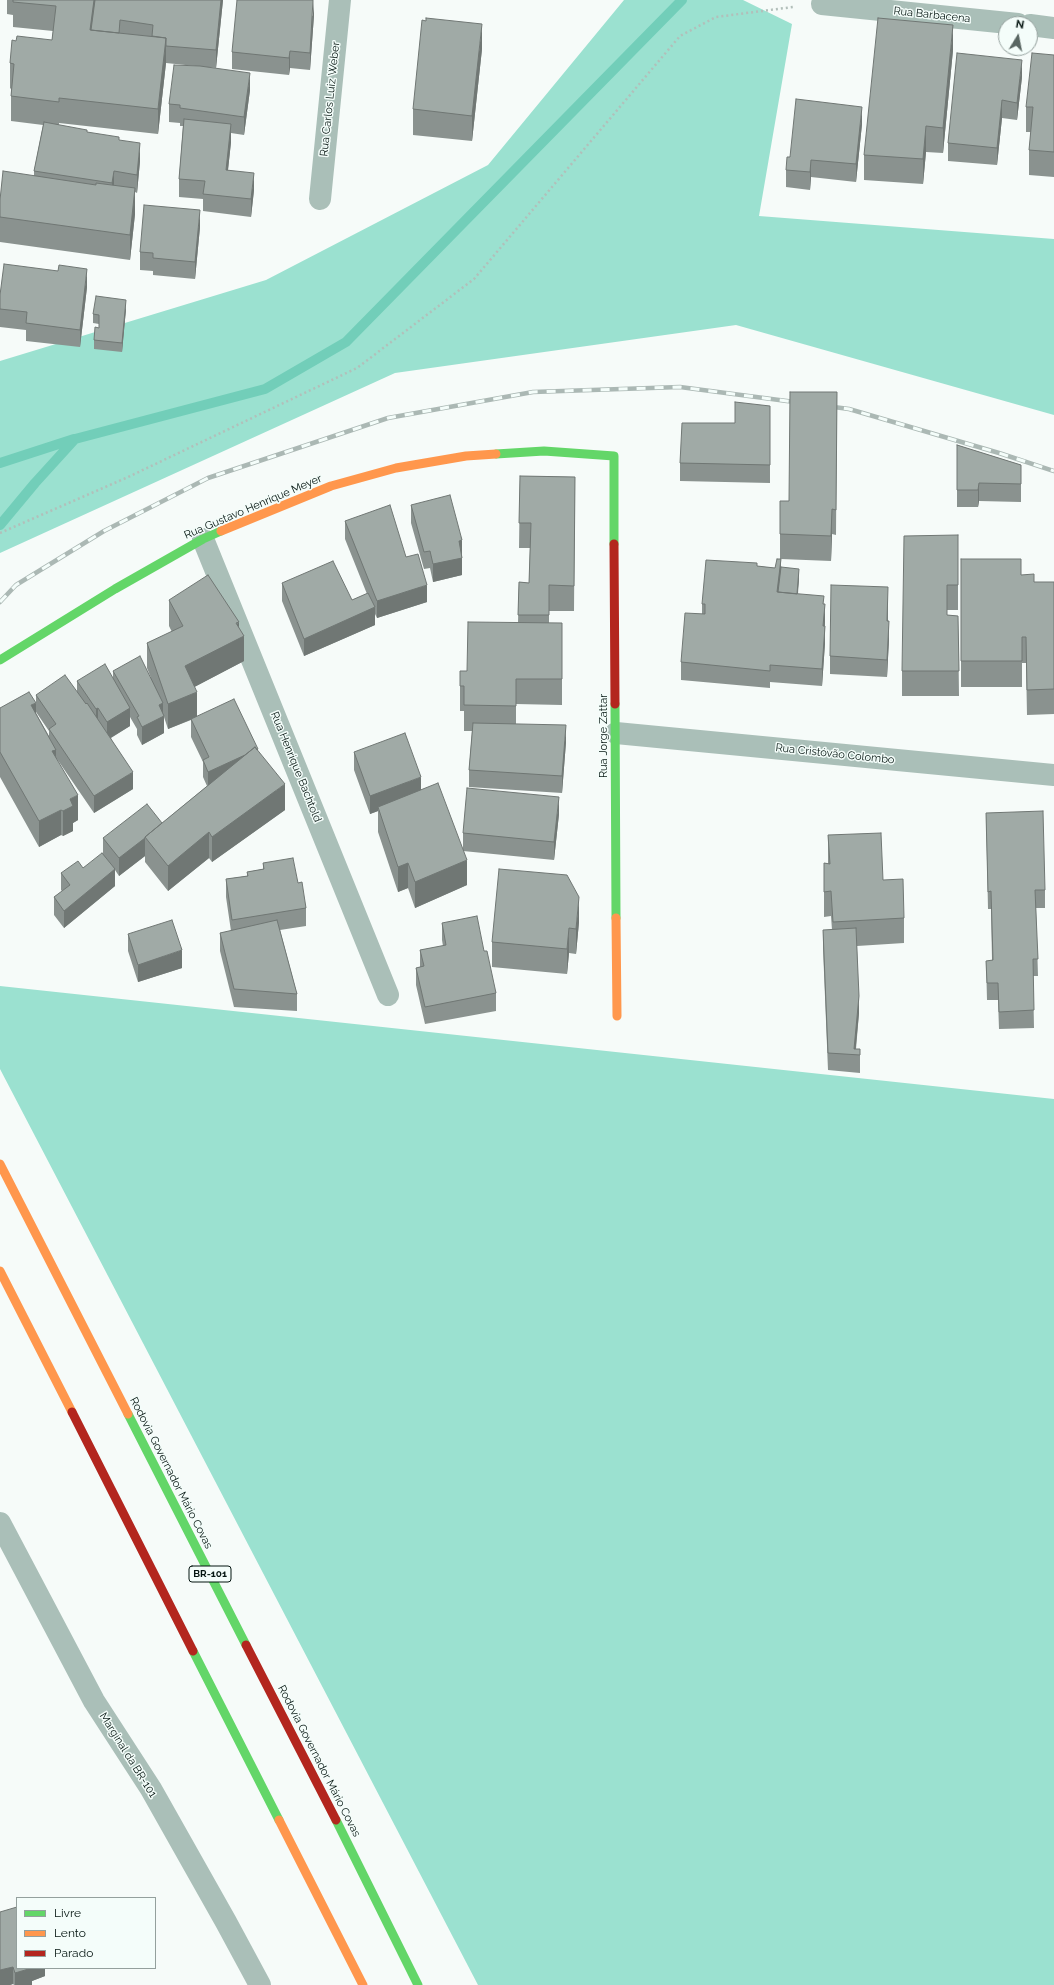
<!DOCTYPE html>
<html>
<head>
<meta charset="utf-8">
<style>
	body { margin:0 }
	#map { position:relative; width:1054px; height:1985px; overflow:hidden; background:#f6fbf9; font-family:Raleway,sans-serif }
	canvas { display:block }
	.legend { position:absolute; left:16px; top:1897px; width:140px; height:72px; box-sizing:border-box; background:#f4fdfa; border:1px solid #94a09d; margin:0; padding:5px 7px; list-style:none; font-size:12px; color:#051511 }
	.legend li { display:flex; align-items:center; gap:8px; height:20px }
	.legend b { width:20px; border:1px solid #94a09d }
	.north { position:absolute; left:998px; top:16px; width:40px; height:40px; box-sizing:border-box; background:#f4fdfa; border:1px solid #94a09d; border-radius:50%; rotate:10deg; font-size:11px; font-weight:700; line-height:16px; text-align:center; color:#051511 }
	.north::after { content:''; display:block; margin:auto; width:14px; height:18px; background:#596662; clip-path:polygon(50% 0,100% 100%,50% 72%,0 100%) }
</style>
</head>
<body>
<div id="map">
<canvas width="1054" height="1985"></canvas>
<ul class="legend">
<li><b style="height:5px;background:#63d668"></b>Livre</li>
<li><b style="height:5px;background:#ff974d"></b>Lento</li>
<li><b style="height:5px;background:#b3261e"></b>Parado</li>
</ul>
<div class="north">N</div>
</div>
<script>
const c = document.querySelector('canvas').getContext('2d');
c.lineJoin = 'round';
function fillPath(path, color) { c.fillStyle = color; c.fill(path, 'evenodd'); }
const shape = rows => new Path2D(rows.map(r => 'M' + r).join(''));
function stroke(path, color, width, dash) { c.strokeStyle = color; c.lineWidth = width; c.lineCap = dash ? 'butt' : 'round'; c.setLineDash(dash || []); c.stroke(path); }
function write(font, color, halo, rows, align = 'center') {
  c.font = font + ' Raleway,sans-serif'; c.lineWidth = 3; c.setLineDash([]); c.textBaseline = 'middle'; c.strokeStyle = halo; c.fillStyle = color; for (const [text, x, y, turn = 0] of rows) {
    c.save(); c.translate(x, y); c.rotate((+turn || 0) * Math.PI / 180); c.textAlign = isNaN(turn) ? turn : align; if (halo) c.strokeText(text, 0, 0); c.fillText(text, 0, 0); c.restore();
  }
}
fillPath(shape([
	[624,0,743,0,792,24,759,216,1054,239,1054,415,736,325,395,373,0,553,0,361,266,280,488,165],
	[0,986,1054,1099,1054,1985,478,1985,0,1069]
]), '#9be1d0');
stroke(shape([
	[0,463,74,439],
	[0,525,35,483,75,439,265,389,346,342,682,0]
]), '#72ceb9', 10);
stroke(shape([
	[0,533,126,478,357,368,474,279,680,36,716,17,793,7]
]), '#b2bfba', 2.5, [2, 3]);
stroke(shape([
	[822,4,1018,24],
	[1030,25,1054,28],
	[320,199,340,0],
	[203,539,388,995],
	[616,733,1054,775],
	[0,1523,94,1701,151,1789,226,1922,260,1985]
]), '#aabfb8', 22);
stroke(shape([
	[496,454,544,451,614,456,614,544],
	[0,660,115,589,203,539,221,531],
	[615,704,616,918],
	[128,1414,246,1645],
	[193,1651,279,1820],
	[336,1820,418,1985]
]), '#63d668', 9);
stroke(shape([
	[221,531,331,486,396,468,466,456,496,454],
	[616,918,617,1016],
	[0,1164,128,1414],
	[0,1271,72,1412],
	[279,1820,363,1985]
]), '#ff974d', 9);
stroke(shape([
	[614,544,615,704],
	[72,1412,193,1651],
	[246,1645,336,1820]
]), '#b3261e', 9);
const rail = shape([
	[826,406,849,409,999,453,1054,471],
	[0,602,16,585,104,531,208,478,388,418,533,392,680,387,802,403]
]);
stroke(rail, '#abb8b4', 4.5);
stroke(rail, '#f4fdfa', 3, [9]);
fillPath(shape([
	[7,0,223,0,216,68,209,67,250,90,244,135,231,133,231,142,228,170,254,190,251,217,203,211,203,199,179,197,179,179,183,126,180,126,180,123,169,122,169,104,195,66,166,63,158,134,59,123,59,125,119,141,140,161,137,193,135,192,135,214,130,260,0,242,0,200,34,176,34,171,43,125,11,121,11,89,10,88,10,63,16,41,52,40,53,31,13,27,13,15,7,14],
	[314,15,310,70,290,68,289,75,232,69,232,52],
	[482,49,472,141,413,135,413,109],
	[953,50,943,153,926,152,923,184,864,180,864,155],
	[1054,55,1054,177,1029,175,1029,150,1031,132,1026,132,1026,107],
	[1022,77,1017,120,1002,118,997,165,948,161,948,143],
	[862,124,856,182,811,177,810,190,786,187,786,170,790,157],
	[200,227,195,279,153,275,153,271,140,270,140,252],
	[87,287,80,347,26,341,26,330,0,327,0,295],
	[126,309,122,352,94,349,94,340,99,328,99,324,93,323,93,314],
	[837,392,836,535,832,534,831,561,781,559,781,567,799,578,798,594,824,604,825,622,825,643,822,686,770,682,770,688,681,680,681,662,702,614,702,604,757,566,775,568,780,559,780,534,789,501],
	[770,406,770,483,680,481,680,463],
	[957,445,1021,465,1021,502,979,501,978,507,957,507],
	[520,476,575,477,574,611,549,611,549,623,562,623,562,705,516,704,516,724,566,742,562,793,469,787,469,770,472,731,464,731,464,711,460,711,460,671,467,671,518,623,519,582,529,583,530,548,519,548],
	[411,505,462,558,462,575,433,582,430,568,424,569,411,523],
	[345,521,406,557,427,602,377,618,375,614,375,625,304,656,282,601,282,583,352,600,367,594,345,539],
	[958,535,958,610,947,610,947,615,958,616,959,696,902,696,902,671],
	[961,559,1021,575,1034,582,1054,582,1054,714,1027,715,1026,663,1022,663,1022,687,961,687],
	[169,600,239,627,244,661,194,687,197,717,258,751,285,810,212,862,209,858,168,891,145,862,145,856,119,876,115,870,115,886,64,928,54,915,54,897,62,891,61,890,61,873,83,868,103,855,103,838,162,823,207,786,203,777,203,762,191,737,191,720,168,729,164,717,164,733,142,745,137,735,137,729,130,717,130,726,111,738,133,789,94,813,57,759,78,820,73,823,73,831,63,836,61,835,39,847,0,777,0,708,36,713,49,736,49,731,36,712,36,695,77,692,77,681,113,678,113,671,151,678,147,668,147,643,172,632,169,626],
	[888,605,888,621,889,639,887,677,830,674,830,656],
	[354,752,421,790,463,850,463,833,559,814,554,860,463,851,467,885,415,908,408,888,398,892,378,832,378,811,370,814,354,770],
	[986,813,1045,890,1045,908,1036,908,1038,976,1033,976,1034,1028,999,1029,998,1000,987,1000,986,961,992,960,991,909,988,909],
	[828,835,883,880,904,918,904,943,857,946,859,1013,856,1049,860,1049,860,1073,828,1070,823,948,823,930,832,930,831,916,824,917,824,863,828,864],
	[263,863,298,883,306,908,306,926,280,930,297,994,297,1011,234,1007,220,951,220,933,231,931,226,897,226,879,247,876,247,872,263,869],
	[579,922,576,954,569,953,567,974,492,967,492,942],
	[442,923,484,951,496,993,496,1011,425,1024,416,985,416,968,420,967,420,950,443,946,442,940],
	[128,934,182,968,138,982,128,951],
	[17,1907,45,1968,45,1976,32,1981,32,1985,14,1985,13,1984,10,1985,0,1985]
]), '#8a928f');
fillPath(shape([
	[94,0,96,0,92,38,90,30],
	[221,0,223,0,216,68,216,50],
	[314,0,314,15,310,70,310,53],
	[482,24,482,49,472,141,472,116],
	[953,25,953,50,943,153,943,128],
	[166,38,166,63,158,134,158,109],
	[290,51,290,68,289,75,289,58],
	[1022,60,1022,77,1017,120,1017,103],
	[250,73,250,90,244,135,244,117],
	[1002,100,1002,118,997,165,997,148],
	[862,107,862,124,856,182,856,164],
	[231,124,231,142,226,188,226,170],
	[926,126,926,152,923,184,923,159],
	[140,143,140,161,137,193,137,175],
	[811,160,811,177,810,190,810,172],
	[114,171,114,189,112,200,112,183],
	[254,173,254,190,251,217,251,199],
	[135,188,135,214,130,260,130,235],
	[200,210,200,227,195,279,195,262],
	[87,269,87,287,80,347,80,330],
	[126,300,126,309,122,352,122,343],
	[979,483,979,501,978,507,978,490],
	[832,509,832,534,831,561,831,536],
	[462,540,462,558,461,558,462,558,462,575,433,582,433,564,459,541],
	[781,559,781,576,778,600,777,592],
	[799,569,799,578,796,611,796,602],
	[427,585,427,602,377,618,377,601],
	[888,587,888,605,887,639,887,621],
	[824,596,824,614,825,604,825,622,823,643],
	[375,607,375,625,304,656,304,639],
	[889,621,889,639,887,677,887,660],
	[239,622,239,638,244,636,244,661,185,692,185,666],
	[825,626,825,643,822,686,822,669],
	[197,692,197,717,168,729,168,704],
	[36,703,36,728,31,705],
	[163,703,163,717,164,716,164,733,142,745,142,727,159,705],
	[98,708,98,726,96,726,96,709],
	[130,708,130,726,107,740,107,722],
	[566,725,566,742,562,793,562,776],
	[258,749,258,766,208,790,208,772],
	[56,750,56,775,52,751],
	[133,772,133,789,94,813,94,796],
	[421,777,421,795,378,807,378,811,370,814,370,796],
	[285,784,285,810,212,862,212,837],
	[78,795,78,820,73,823,73,831,63,836,63,811,70,799],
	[559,797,559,814,554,860,554,842],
	[61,810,61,835,39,847,39,821],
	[209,832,209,858,168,891,168,866],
	[145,838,145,856,119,876,119,858],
	[467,860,467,885,415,908,415,882],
	[408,863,408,888,398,892,398,867],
	[115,869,115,886,64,928,64,911],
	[579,897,579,922,576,954,576,929],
	[569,928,569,953,567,974,567,949],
	[182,950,182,968,138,982,138,965],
	[859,996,859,1013,855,1055,854,1049],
	[13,1967,13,1984,10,1985,0,1985,0,1970],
	[32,1968,45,1968,45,1976,32,1981,32,1985,15,1985,15,1973]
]), '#707774');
const building = shape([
	[13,0,94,0,90,30,166,38,158,109,59,98,59,102,11,96,14,64,10,63,12,40,16,41,17,36,52,40,56,6,13,2,13,0],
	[95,0,221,0,216,50,166,46,166,38,152,36,153,25,120,20,119,33,91,30,95,0],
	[237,0,313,0,310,53,290,51,289,58,232,52,237,0],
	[426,18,482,24,472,116,413,109,422,20,426,21,426,18],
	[878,18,953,25,943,128,926,126,923,159,864,155,878,18],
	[957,53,1022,60,1017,103,1002,100,997,148,948,143,957,53],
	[1032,53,1054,55,1054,152,1029,150,1033,107,1026,107,1032,53],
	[174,65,200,66,250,73,244,117,180,108,180,105,169,104,174,65],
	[796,99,862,107,856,164,811,160,810,172,786,170,787,157,790,157,796,99],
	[184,119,231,124,226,170,254,173,251,199,203,194,205,181,179,179,184,119],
	[44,122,87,130,87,132,119,137,119,140,140,143,137,175,114,171,112,183,34,171,44,122],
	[3,171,96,185,96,183,135,188,130,235,0,217,0,200,3,171],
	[144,205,200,210,195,262,153,258,153,253,140,252,144,205],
	[4,264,58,271,59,265,87,269,80,330,26,323,27,312,0,309,0,295,4,264],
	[96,296,126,300,122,343,94,340,95,327,99,328,99,315,93,314,96,296],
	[790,392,837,392,836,510,832,509,831,536,780,534,780,501,789,501,790,392],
	[735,402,770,406,770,465,680,463,682,423,735,423,735,402],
	[957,445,1021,465,1021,484,979,483,978,490,957,490,957,445],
	[520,476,575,477,574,586,549,585,549,615,518,615,519,582,529,583,531,523,519,523,520,476],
	[450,495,462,540,459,541,462,558,433,564,430,551,424,552,411,505,450,495],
	[390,505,406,557,418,554,427,585,377,601,345,521,390,505],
	[958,535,958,585,947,585,947,615,958,616,959,671,902,671,904,536,958,535],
	[777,559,781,559,777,592,824,596,823,604,825,604,823,626,825,626,822,669,770,665,770,671,681,662,685,613,705,614,705,604,702,604,706,560,757,563,757,566,775,568,777,559],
	[961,559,1021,559,1021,575,1034,574,1034,582,1054,582,1054,689,1027,690,1026,637,1022,637,1022,661,961,661,961,559],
	[333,561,352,600,368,593,375,607,304,639,282,583,333,561],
	[781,567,799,569,797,594,778,592,781,567],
	[208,575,239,622,236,623,244,636,185,666,197,692,168,704,147,643,183,626,169,600,208,575],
	[831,585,888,587,887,621,889,621,887,660,830,656,831,585],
	[468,622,562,623,562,679,516,679,516,706,464,705,464,686,460,686,460,671,467,671,468,622],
	[140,656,163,703,159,705,164,716,142,727,137,717,139,716,113,671,140,656],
	[105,664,130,708,107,722,98,708,96,709,77,681,105,664],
	[65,675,86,704,87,703,133,772,94,796,49,729,56,724,36,695,65,675],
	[29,692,36,703,31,705,56,750,52,751,78,795,70,799,73,806,63,811,61,810,39,821,0,752,0,708,29,692],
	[234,699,258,749,257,750,255,747,245,755,208,772,203,760,209,757,191,719,234,699],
	[473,723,566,725,562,776,469,770,473,723],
	[405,733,421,777,370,796,354,752,405,733],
	[255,747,285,784,212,837,209,832,168,866,145,837,255,747],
	[438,783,467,860,415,882,408,863,398,867,378,807,438,783],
	[467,788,559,797,554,842,463,833,467,788],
	[147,804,162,823,145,837,145,838,119,858,103,838,147,804],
	[1043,811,1045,890,1035,890,1038,959,1033,959,1034,1010,999,1012,998,983,987,983,986,961,993,960,991,891,988,892,986,813,1043,811],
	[881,833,883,880,903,879,904,918,833,922,831,891,824,892,824,863,830,864,828,835,881,833],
	[102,853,115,869,64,911,54,897,70,885,61,873,78,861,83,868,102,853],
	[293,858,298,883,302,882,306,908,232,920,226,879,248,876,247,872,264,869,263,863,293,858],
	[499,869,567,875,579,897,576,929,569,928,567,949,492,942,499,869],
	[477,916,484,951,487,951,496,993,425,1007,416,968,424,966,420,950,446,945,442,923,477,916],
	[172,920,182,950,138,965,128,934,172,920],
	[277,920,297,994,234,989,220,933,277,920],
	[856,928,859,996,854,1049,860,1049,860,1055,828,1053,823,930,856,928],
	[17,1907,17,1968,32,1968,15,1973,13,1967,0,1970,0,1912,17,1907]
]);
fillPath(building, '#a0aaa6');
stroke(building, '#707774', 1);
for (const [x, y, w] of [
	[210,1574,42]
]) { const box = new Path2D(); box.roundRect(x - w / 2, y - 8, w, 16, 3); c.fillStyle = '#f4fdfa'; c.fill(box); stroke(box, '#051511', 1); }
write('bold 10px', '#051511', null, [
	["BR-101",210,1574]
]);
write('11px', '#051511', '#f4fdfa', [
	["Rua Barbacena",932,15,6],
	["Rua Carlos Luiz Weber",330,99,-84],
	["Rua Gustavo Henrique Meyer",253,507,-23],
	["Rua Jorge Zattar",604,736,-90],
	["Rua Cristóvão Colombo",835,754,6],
	["Rua Henrique Bachtold",296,767,68],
	["Rodovia Governador Mário Covas",171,1473,63],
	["Marginal da BR-101",128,1755,58],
	["Rodovia Governador Mário Covas",319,1761,63]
]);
</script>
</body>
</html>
